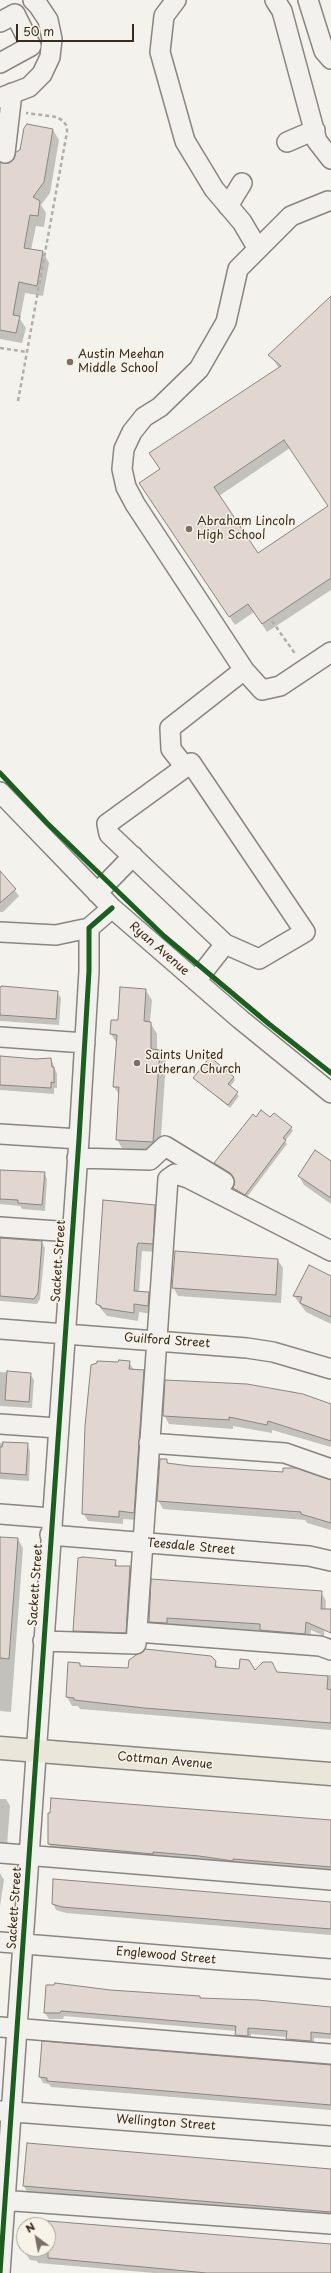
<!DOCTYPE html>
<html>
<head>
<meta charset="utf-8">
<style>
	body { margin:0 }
	#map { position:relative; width:331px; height:2273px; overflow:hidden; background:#f4f2ec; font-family:"Playpen Sans",sans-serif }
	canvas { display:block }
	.north { position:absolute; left:16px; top:2217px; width:40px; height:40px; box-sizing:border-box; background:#f7f3e8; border:1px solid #aca397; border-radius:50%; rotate:328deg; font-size:11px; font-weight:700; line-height:16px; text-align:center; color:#3b2a1e }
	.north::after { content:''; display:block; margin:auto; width:14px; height:18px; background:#7c7066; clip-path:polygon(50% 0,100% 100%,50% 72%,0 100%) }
	.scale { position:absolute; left:16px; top:24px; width:118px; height:18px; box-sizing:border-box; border:2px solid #3b2a1e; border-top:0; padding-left:5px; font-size:12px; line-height:14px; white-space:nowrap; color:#3b2a1e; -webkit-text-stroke:3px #f7f3e8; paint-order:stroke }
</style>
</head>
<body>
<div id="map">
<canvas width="331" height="2273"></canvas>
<div class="north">N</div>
<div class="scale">50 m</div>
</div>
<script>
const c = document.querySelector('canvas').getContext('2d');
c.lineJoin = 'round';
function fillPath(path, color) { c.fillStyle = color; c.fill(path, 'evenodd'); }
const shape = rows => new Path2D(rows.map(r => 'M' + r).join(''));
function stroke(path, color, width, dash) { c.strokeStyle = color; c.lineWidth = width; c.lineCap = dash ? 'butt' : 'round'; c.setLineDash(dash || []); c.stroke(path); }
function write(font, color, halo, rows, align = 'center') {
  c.font = font + ' "Playpen Sans",sans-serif'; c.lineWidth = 3; c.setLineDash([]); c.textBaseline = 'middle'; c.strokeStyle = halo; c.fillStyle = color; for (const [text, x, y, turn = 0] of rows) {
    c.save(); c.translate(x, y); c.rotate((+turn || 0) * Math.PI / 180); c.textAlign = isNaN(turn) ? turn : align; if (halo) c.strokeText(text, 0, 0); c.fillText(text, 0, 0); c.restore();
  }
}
fillPath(shape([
	[53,130,59,140,50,193,41,205,46,213,44,227,36,226,31,250,43,252,49,263,43,296,25,293,20,319,26,328,22,343,0,339,0,163,9,164],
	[331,298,331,590,267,632,254,612,235,625,146,492,161,469,279,368,270,355],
	[290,448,329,507,258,554,219,496],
	[6,879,19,896,3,912,0,912,0,880],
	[0,988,57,992,61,998,59,1025,0,1021],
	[145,989,152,1000,150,1022,157,1034,157,1050,160,1051,166,1061,160,1152,123,1150,117,1139,120,1096,114,1087,117,1044,111,1034,119,1021],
	[0,1058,51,1059,57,1074,57,1088,54,1088,54,1094,0,1090],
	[233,1077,235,1080,230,1087,239,1096,230,1108,194,1078],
	[256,1118,271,1119,291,1128,293,1131,285,1141,287,1144,247,1197,236,1191,234,1188,236,1182,233,1176,215,1163],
	[331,1163,331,1204,304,1185,299,1176],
	[0,1171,44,1173,47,1179,45,1211,22,1209,20,1206,0,1204],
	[155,1206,159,1214,157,1252,142,1251,139,1292,149,1293,153,1301,152,1314,139,1312,138,1321,107,1316,97,1304],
	[0,1239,42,1242,45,1248,40,1299,37,1304,0,1301],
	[277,1259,283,1268,281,1303,178,1296,173,1287],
	[331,1277,331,1324,306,1312,294,1296],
	[129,1362,134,1370,143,1371,148,1378,138,1520,123,1519,123,1524,88,1521,83,1513],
	[0,1372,30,1374,34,1380,32,1408,0,1406],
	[290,1391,331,1404,331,1447,272,1430,272,1433,233,1426,233,1429,169,1424,164,1415,290,1394],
	[0,1443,27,1444,30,1451,29,1481,0,1479],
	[166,1460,169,1465,331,1483,331,1530,307,1523,305,1520,163,1509,158,1500],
	[0,1538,18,1539,23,1548,11,1712,0,1711],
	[115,1561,118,1567,130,1567,134,1575,130,1640,79,1638,74,1631],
	[152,1580,321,1592,326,1601,324,1636,311,1630,310,1642,266,1639,262,1632,172,1626,155,1630,150,1622],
	[215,1662,218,1668,318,1676,331,1675,331,1730,80,1709,78,1706,72,1706,67,1697,80,1664,81,1667,129,1669],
	[0,1799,6,1799,10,1806,7,1846,0,1846],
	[51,1814,331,1821,331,1872,52,1850,49,1844],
	[0,1873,4,1880,0,1906],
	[331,1903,331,1935,66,1913,56,1910,53,1904],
	[96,1990,186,1996,225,2001,314,2005,331,2008,331,2039,314,2038,314,2047,291,2045,287,2037,251,2034,251,2042,240,2041,236,2031,64,2016,63,2019,49,2019,45,2013],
	[42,2043,331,2066,331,2110,51,2087,49,2084,43,2083,40,2077],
	[331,2170,331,2218,27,2192,24,2186],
	[30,2220,331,2245,331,2273,154,2273,38,2263,37,2261,30,2260,26,2254,27,2249,48,2249,48,2225,29,2225]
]), '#0003');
const building = shape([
	[27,124,53,129,44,182,33,197,40,201,38,216,30,215,24,248,43,251,37,286,19,282,13,315,20,316,16,333,0,330,0,162,9,163,14,159,16,152,20,150,24,128,27,124],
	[331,296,331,578,262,624,248,604,229,617,139,483,160,469,149,453,281,366,268,355,331,296],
	[284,440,328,506,258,553,214,487,284,440],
	[0,871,16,889,0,903,0,871],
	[2,986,58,991,56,1019,0,1015,0,987,2,986],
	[120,987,146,989,144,1021,151,1022,151,1049,160,1050,153,1142,116,1140,119,1087,113,1087,117,1035,110,1034,111,1020,118,1020,120,987],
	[0,1056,36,1059,51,1058,52,1067,54,1067,54,1083,51,1082,51,1088,0,1085,0,1056],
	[210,1057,234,1077,228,1084,238,1092,228,1105,193,1078,210,1057],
	[261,1110,270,1117,274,1113,292,1127,283,1138,286,1140,245,1195,233,1188,235,1182,230,1173,214,1163,253,1114,256,1117,261,1110],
	[315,1150,331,1161,331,1198,298,1176,315,1150],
	[0,1170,45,1172,42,1205,18,1203,18,1200,0,1199,0,1170],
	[103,1200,155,1205,153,1244,138,1243,137,1247,134,1291,149,1292,148,1306,134,1304,134,1313,101,1308,101,1306,96,1304,103,1200],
	[0,1238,42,1241,38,1293,34,1299,0,1296,0,1238],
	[175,1251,278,1259,276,1295,172,1288,175,1251],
	[309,1265,331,1276,331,1317,300,1303,302,1297,293,1296,309,1265],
	[119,1360,130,1361,129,1369,144,1370,134,1513,119,1511,119,1517,82,1514,85,1426,91,1365,97,1363,97,1361,118,1362,119,1360],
	[7,1371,31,1373,29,1402,5,1400,7,1371],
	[165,1380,247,1384,303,1394,331,1404,331,1441,268,1421,267,1425,229,1417,229,1420,163,1416,165,1380],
	[3,1442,28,1443,26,1475,0,1473,0,1447,2,1447,3,1442],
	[160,1459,167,1459,167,1463,190,1466,283,1472,283,1468,296,1468,331,1480,331,1523,301,1514,301,1512,157,1501,160,1459],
	[0,1537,18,1538,9,1659,0,1658,0,1537],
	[83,1557,116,1560,115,1566,130,1566,126,1633,73,1631,78,1558,83,1557],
	[151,1579,322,1591,321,1609,331,1609,331,1633,306,1622,305,1634,260,1630,260,1624,167,1618,167,1623,149,1622,151,1579],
	[145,1649,211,1656,216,1661,215,1667,239,1669,240,1659,249,1660,255,1670,263,1662,272,1662,277,1672,328,1676,327,1689,331,1690,331,1723,144,1708,74,1700,74,1698,66,1697,68,1662,80,1663,80,1666,128,1668,129,1660,145,1649],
	[51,1798,331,1820,331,1867,233,1859,233,1861,199,1856,153,1852,153,1854,48,1844,48,1813,50,1813,51,1798],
	[53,1879,331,1902,331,1929,62,1907,52,1904,53,1879],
	[55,1983,110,1990,200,1996,200,1998,257,2000,331,2007,331,2034,311,2032,311,2041,286,2039,287,2031,248,2028,248,2036,235,2035,236,2026,61,2011,60,2013,44,2013,46,1985,54,1985,55,1983],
	[42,2041,331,2065,331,2105,47,2081,47,2078,39,2077,42,2041],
	[27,2143,331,2169,331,2212,23,2186,27,2143],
	[48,2221,331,2244,331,2273,207,2273,48,2258,48,2221]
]);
fillPath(building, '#e2d7d0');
stroke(building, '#898580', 1);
const minor = shape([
	[176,0,164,16,160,52,185,141,214,189,242,222,258,249],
	[275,0,282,11,317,141,331,159],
	[308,0,324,51,331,59],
	[0,22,15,14,31,46,0,63],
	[0,98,29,87,42,74,50,57,52,39,48,20,38,5,33,0],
	[287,142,315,130],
	[5,153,12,93],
	[328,201,291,216,238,269,226,322,199,369,160,407,144,417,132,432,124,449,122,469,126,487,135,504,244,670,262,690,280,686,331,652],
	[228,206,242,183],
	[191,763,305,932,259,959,225,944,109,834,107,824,191,763],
	[185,767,171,749,170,728,244,670],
	[0,792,112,908,240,1019,331,1093],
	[97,893,133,856],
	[0,932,56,935,89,928],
	[196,981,225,944],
	[0,1037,85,1043],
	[0,1134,79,1139],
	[77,1158,150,1160,165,1146,224,1182],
	[0,1227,72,1232],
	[0,1329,247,1348,273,1352,331,1369],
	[0,1424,57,1428],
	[149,1443,285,1453,331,1469],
	[0,1514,51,1518],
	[50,1535,309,1556,331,1561],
	[137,1632,320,1646,331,1650],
	[43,1641,136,1644,168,1179,175,1174,188,1178,331,1251],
	[0,1853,331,1880],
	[0,1942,331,1969],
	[0,2027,331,2054],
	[0,2111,331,2136],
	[0,2200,331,2224],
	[0,2273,79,1139,89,971,89,928,112,908]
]);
const major = shape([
	[0,1748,331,1774]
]);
stroke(minor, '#898580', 22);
stroke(major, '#898580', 25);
stroke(shape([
	[0,348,27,352],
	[18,401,67,132,67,126,63,121,57,117,26,113],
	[272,621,296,655]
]), '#b1aeaa', 2.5, [4, 3]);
stroke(minor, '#f2f1ed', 19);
stroke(major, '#ebe6da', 22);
stroke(shape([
	[0,773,47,823,164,936,269,1024,331,1073],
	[0,2273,79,1139,89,971,89,928,112,908]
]), '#1b5e20', 5);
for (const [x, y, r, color] of [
	[70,362,4,"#7c7066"],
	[189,529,4,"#7c7066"],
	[137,1063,4,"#7c7066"]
]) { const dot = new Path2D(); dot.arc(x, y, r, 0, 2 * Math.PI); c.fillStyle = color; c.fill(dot); stroke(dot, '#f7f3e8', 1.5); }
write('12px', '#3b2a1e', '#f7f3e8', [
	["Austin Meehan",78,355],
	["Middle School",78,369],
	["Abraham Lincoln",197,522],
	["High School",197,536],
	["Saints United",145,1056],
	["Lutheran Church",145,1070]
], 'left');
write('12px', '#3b2a1e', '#f7f3e8', [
	["Ryan Avenue",159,949,41],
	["Sackett Street",59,1261,-86],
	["Guilford Street",167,1341,4],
	["Teesdale Street",191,1547,5],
	["Sackett Street",36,1585,-86],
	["Cottman Avenue",165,1761,5],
	["Sackett Street",15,1908,-86],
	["Englewood Street",166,1956,5],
	["Wellington Street",166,2123,4]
]);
</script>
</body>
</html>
